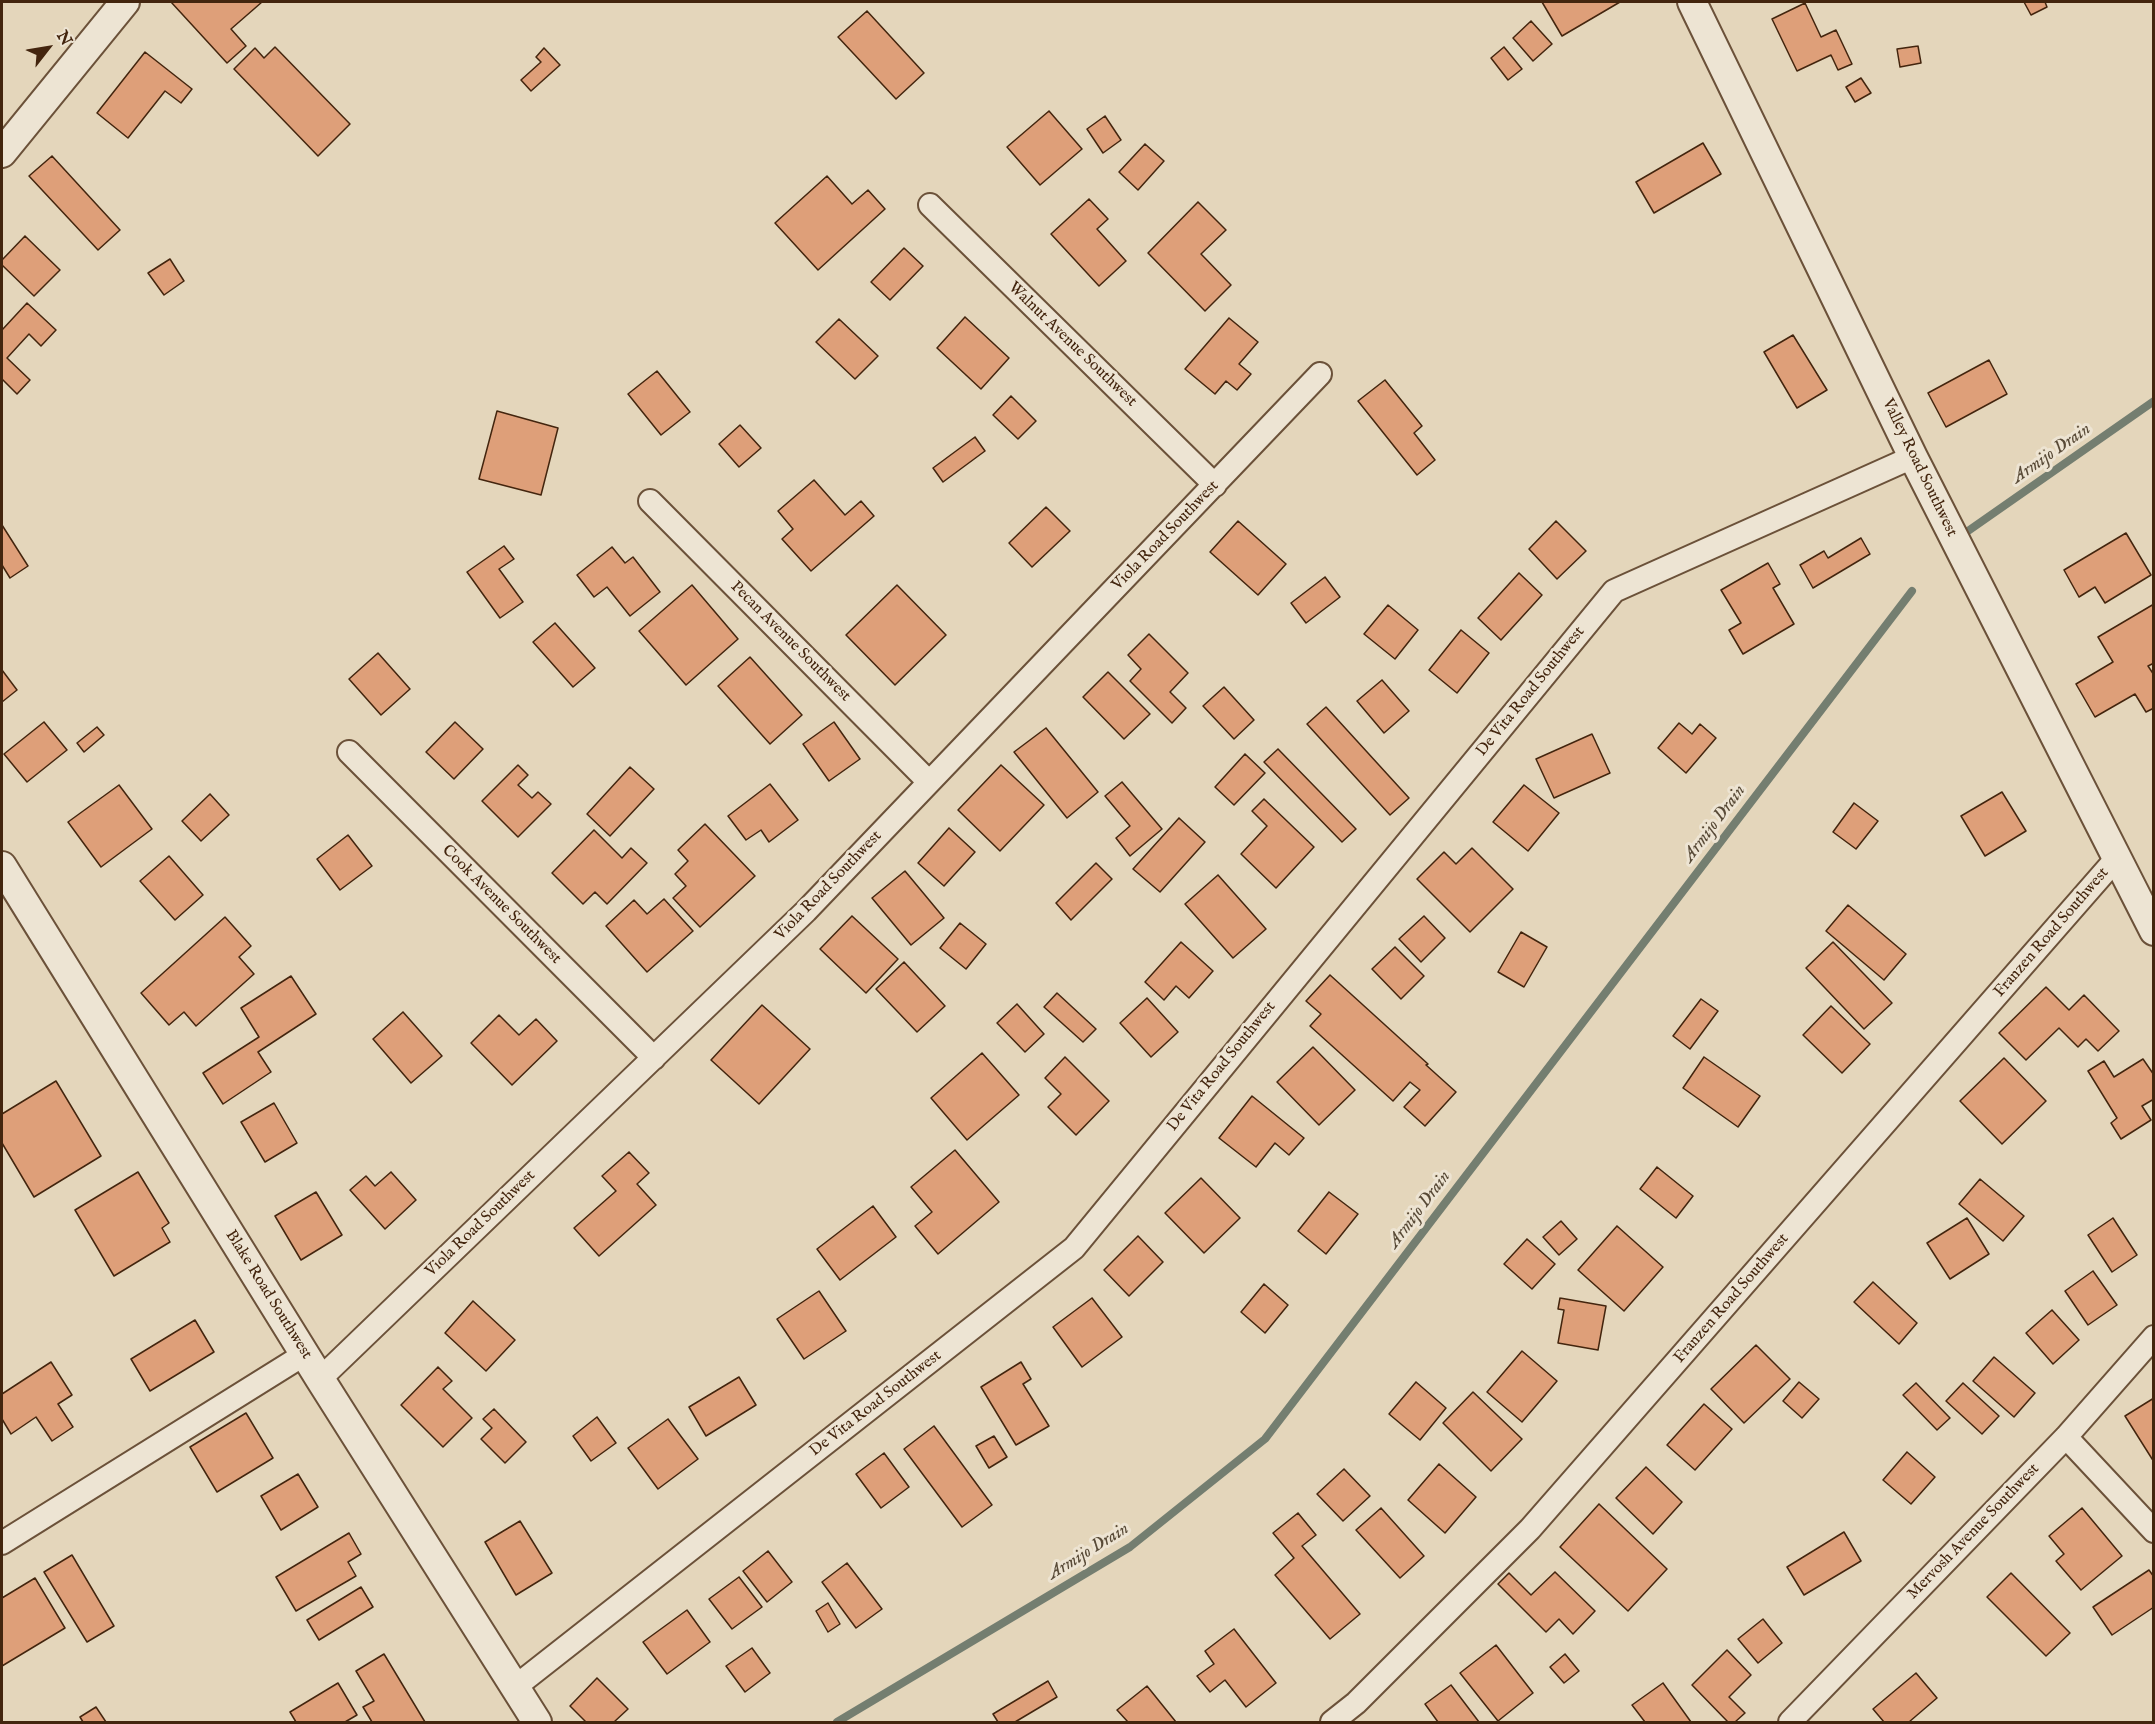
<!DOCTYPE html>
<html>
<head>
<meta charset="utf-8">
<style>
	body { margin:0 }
	#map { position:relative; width:2155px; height:1724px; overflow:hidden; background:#e4d6bb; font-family:"IM FELL English",serif }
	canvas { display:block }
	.frame { position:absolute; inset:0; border:3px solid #43250e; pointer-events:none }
	.north { position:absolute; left:18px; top:18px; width:60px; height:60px; -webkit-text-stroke:4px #ede4d3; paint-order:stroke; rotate:59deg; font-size:16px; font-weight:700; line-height:24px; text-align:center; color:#43250e }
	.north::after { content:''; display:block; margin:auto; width:21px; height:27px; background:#43250e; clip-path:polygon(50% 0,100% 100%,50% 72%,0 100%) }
</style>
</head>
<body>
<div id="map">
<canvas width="2155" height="1724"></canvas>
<div class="frame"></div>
<div class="north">N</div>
</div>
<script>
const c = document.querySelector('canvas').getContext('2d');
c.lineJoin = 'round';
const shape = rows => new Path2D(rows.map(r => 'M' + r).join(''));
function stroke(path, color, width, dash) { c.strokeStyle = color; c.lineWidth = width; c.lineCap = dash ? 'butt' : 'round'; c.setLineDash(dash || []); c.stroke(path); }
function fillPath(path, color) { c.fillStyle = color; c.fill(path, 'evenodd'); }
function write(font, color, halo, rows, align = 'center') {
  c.font = font + ' "IM FELL English",serif'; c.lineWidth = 6; c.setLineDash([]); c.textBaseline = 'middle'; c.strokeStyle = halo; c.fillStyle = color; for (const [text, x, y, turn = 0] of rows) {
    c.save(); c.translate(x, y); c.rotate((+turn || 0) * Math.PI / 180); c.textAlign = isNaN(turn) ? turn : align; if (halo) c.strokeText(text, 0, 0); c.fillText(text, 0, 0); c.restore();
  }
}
stroke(shape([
	[1968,531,2154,401],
	[837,1722,1130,1547,1265,1439,1912,591]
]), '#747e70', 8);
const building = shape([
	[171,2,262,2,231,29,246,46,227,63,171,2],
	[1542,2,1620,2,1562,36,1542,2],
	[2024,2,2045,2,2047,7,2031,15,2024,2],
	[1805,3,1821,37,1836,30,1852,64,1838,70,1831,55,1797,71,1772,19,1805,3],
	[867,11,924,73,896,99,838,37,867,11],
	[1531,21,1552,44,1533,61,1513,38,1531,21],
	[1918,46,1921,63,1900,67,1897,49,1918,46],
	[275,47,350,124,318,156,234,69,255,48,264,58,275,47],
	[1504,47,1522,69,1508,80,1491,58,1504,47],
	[544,48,560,65,531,91,521,80,541,62,536,57,544,48],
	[145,52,192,89,181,103,165,91,128,138,97,113,145,52],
	[1861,78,1871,93,1855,102,1846,87,1861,78],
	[1049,111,1082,149,1040,185,1007,147,1049,111],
	[1105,116,1121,140,1103,153,1087,129,1105,116],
	[1703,143,1721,174,1654,213,1636,182,1703,143],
	[1145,144,1164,161,1138,190,1119,172,1145,144],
	[52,156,120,230,98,250,29,176,52,156],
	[827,176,852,204,868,190,885,209,818,270,775,223,827,176],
	[1089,199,1108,219,1097,229,1126,261,1099,286,1051,234,1089,199],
	[1198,202,1226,230,1201,254,1231,285,1205,311,1148,253,1198,202],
	[25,236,60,270,34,296,2,265,2,260,25,236],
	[904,248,923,266,890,300,871,282,904,248],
	[170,259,184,281,164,295,148,273,170,259],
	[27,303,56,330,41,346,29,334,7,358,30,380,17,394,2,379,2,330,27,303],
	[965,317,1009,358,981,389,937,348,965,317],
	[1229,318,1258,342,1239,364,1251,374,1237,390,1226,381,1215,394,1185,369,1229,318],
	[839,319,878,356,855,379,816,342,839,319],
	[1793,335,1827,390,1797,408,1764,352,1793,335],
	[1989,360,2007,394,1946,427,1928,393,1989,360],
	[657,371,690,412,661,435,628,394,657,371],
	[1385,380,1422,426,1414,433,1435,460,1417,475,1358,401,1385,380],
	[1011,396,1036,421,1018,439,993,415,1011,396],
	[497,411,558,428,541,495,479,479,497,411],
	[740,425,761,448,739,467,719,444,740,425],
	[975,437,985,451,943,482,933,468,975,437],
	[814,480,845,515,861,501,874,516,811,571,782,539,793,529,778,511,814,480],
	[1046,507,1070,531,1032,567,1009,543,1046,507],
	[1238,521,1286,564,1258,595,1210,552,1238,521],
	[1556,521,1586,551,1557,579,1529,549,1556,521],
	[2,525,28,566,10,578,2,565,2,525],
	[2126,533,2151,575,2105,603,2095,587,2079,597,2064,570,2126,533],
	[1861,538,1870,554,1813,588,1800,565,1824,551,1828,558,1861,538],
	[504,546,514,559,499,569,523,602,500,618,467,572,504,546],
	[612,547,625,563,633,557,660,592,630,616,607,587,594,597,577,575,612,547],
	[1768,563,1780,584,1773,588,1794,624,1743,654,1729,630,1741,623,1721,590,1768,563],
	[1519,573,1542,595,1501,640,1478,618,1519,573],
	[1325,577,1340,597,1306,623,1291,603,1325,577],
	[692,585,738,639,686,685,639,631,692,585],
	[897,585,946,635,895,685,846,635,897,585],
	[2154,604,2154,663,2148,666,2154,675,2154,708,2146,712,2135,694,2095,717,2076,684,2113,662,2098,637,2154,604],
	[1388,605,1418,630,1395,659,1364,634,1388,605],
	[555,623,595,668,573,687,533,642,555,623],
	[1461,630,1489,653,1457,693,1429,670,1461,630],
	[1149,634,1188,673,1170,692,1186,708,1172,723,1130,681,1141,669,1128,655,1149,634],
	[378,653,410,689,381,715,349,679,378,653],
	[750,657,802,715,770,744,718,686,750,657],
	[2,670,17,690,2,702,2,670],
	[1108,672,1150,714,1124,739,1083,697,1108,672],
	[1382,680,1409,711,1384,733,1357,701,1382,680],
	[1224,687,1254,720,1234,739,1203,706,1224,687],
	[1326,707,1409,798,1390,815,1307,724,1326,707],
	[44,722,67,750,27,782,4,754,44,722],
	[455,722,483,749,454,779,426,752,455,722],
	[834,722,860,759,829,781,803,744,834,722],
	[1679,723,1692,734,1700,724,1716,738,1686,773,1658,748,1679,723],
	[97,727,104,735,84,752,77,743,97,727],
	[1046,728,1098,792,1067,818,1014,752,1046,728],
	[1592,734,1610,773,1554,798,1536,759,1592,734],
	[1278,749,1356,829,1342,842,1264,762,1278,749],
	[1245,754,1265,773,1234,805,1215,787,1245,754],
	[518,765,528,775,518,785,532,798,538,792,551,804,518,837,482,801,518,765],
	[1001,765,1044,805,1000,851,958,810,1001,765],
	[630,767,654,789,610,836,587,814,630,767],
	[1122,782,1162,829,1130,856,1116,838,1130,826,1105,796,1122,782],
	[770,784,798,820,769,842,761,830,746,840,728,816,770,784],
	[119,785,152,829,101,867,68,822,119,785],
	[1524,785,1559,813,1528,851,1493,822,1524,785],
	[2002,792,2026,831,1985,856,1961,816,2002,792],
	[210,794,229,815,201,841,182,821,210,794],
	[1264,799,1314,847,1276,888,1241,854,1267,826,1252,811,1264,799],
	[1854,803,1878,821,1856,849,1833,832,1854,803],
	[1179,818,1205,842,1160,892,1133,869,1179,818],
	[705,824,755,876,700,927,673,898,686,886,675,874,688,861,678,850,705,824],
	[949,828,975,852,944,886,918,863,949,828],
	[594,830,622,858,631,848,647,863,607,904,595,892,583,904,552,873,594,830],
	[348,835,372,866,340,890,317,859,348,835],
	[1472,848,1513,889,1470,932,1417,879,1444,852,1456,864,1472,848],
	[169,856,203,895,175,920,140,881,169,856],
	[1096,863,1112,879,1071,920,1056,903,1096,863],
	[905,871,944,918,911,945,872,898,905,871],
	[1218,875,1266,929,1233,958,1185,904,1218,875],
	[664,899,693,931,647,972,606,926,634,900,647,914,664,899],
	[1848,905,1906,954,1884,980,1826,931,1848,905],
	[852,916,898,959,866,993,820,949,852,916],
	[1424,916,1445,938,1421,962,1399,939,1424,916],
	[225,917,251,946,239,957,254,974,196,1026,184,1012,169,1025,141,993,225,917],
	[960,923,986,944,966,969,940,948,960,923],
	[1521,932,1547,947,1524,987,1498,972,1521,932],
	[1181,942,1213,971,1189,998,1176,986,1164,1000,1145,982,1181,942],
	[1833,942,1892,1003,1864,1029,1806,968,1833,942],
	[1395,947,1424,976,1401,999,1372,969,1395,947],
	[904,962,945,1006,917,1032,876,989,904,962],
	[1330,975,1428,1064,1426,1065,1456,1092,1425,1126,1404,1107,1420,1090,1410,1082,1393,1101,1310,1026,1321,1014,1306,1001,1330,975],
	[291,976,316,1014,258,1052,271,1072,223,1104,203,1073,259,1037,241,1008,291,976],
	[2046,987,2069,1010,2084,995,2119,1031,2098,1051,2086,1039,2078,1047,2059,1028,2026,1060,1999,1033,2046,987],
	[1057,993,1096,1029,1083,1042,1044,1007,1057,993],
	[1147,998,1178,1032,1151,1057,1120,1023,1147,998],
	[1701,999,1718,1011,1690,1049,1673,1036,1701,999],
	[1017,1004,1044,1034,1025,1052,997,1023,1017,1004],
	[762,1005,810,1049,759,1104,711,1060,762,1005],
	[1831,1006,1870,1044,1842,1073,1803,1035,1831,1006],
	[403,1012,442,1056,411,1083,373,1039,403,1012],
	[499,1015,519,1035,536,1019,557,1041,512,1085,471,1043,499,1015],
	[1313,1047,1355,1090,1319,1125,1277,1082,1313,1047],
	[982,1053,1019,1095,967,1140,931,1098,982,1053],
	[1065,1057,1109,1101,1076,1135,1048,1107,1061,1094,1045,1078,1065,1057],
	[1704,1057,1760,1096,1738,1127,1683,1088,1704,1057],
	[2004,1058,2046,1101,2002,1144,1960,1101,2004,1058],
	[2143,1059,2154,1075,2154,1099,2142,1106,2151,1120,2121,1139,2111,1123,2117,1118,2088,1071,2104,1061,2114,1077,2143,1059],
	[56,1081,101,1156,34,1197,2,1143,2,1114,56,1081],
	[1252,1096,1304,1138,1289,1155,1275,1143,1256,1167,1219,1138,1252,1096],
	[274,1103,297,1143,265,1162,241,1122,274,1103],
	[955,1150,999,1202,938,1254,915,1226,932,1212,911,1187,955,1150],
	[629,1152,649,1173,637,1184,656,1205,599,1256,574,1228,616,1191,602,1176,629,1152],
	[1657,1167,1693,1196,1676,1218,1640,1189,1657,1167],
	[138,1172,169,1223,162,1228,170,1242,114,1276,75,1210,138,1172],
	[391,1172,416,1200,385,1229,350,1190,366,1176,375,1186,391,1172],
	[1201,1178,1240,1218,1204,1253,1165,1213,1201,1178],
	[1980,1179,2024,1216,2003,1241,1959,1204,1980,1179],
	[316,1192,342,1235,301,1260,275,1216,316,1192],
	[1329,1192,1358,1214,1326,1254,1298,1231,1329,1192],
	[873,1206,896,1237,840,1280,817,1249,873,1206],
	[1967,1218,1989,1254,1950,1279,1927,1243,1967,1218],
	[2113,1218,2137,1255,2112,1272,2088,1235,2113,1218],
	[1561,1221,1577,1239,1559,1255,1543,1237,1561,1221],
	[1617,1226,1663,1267,1624,1311,1578,1270,1617,1226],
	[1138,1236,1163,1262,1129,1296,1104,1270,1138,1236],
	[1527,1239,1555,1264,1532,1289,1504,1264,1527,1239],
	[2093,1271,2117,1305,2088,1325,2065,1291,2093,1271],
	[1873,1282,1917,1323,1899,1344,1854,1302,1873,1282],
	[1264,1284,1288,1305,1265,1333,1241,1312,1264,1284],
	[819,1291,846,1331,804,1359,777,1319,819,1291],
	[1092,1298,1122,1337,1082,1367,1053,1327,1092,1298],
	[1560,1298,1606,1306,1598,1350,1558,1343,1564,1310,1558,1309,1560,1298],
	[473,1301,515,1340,486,1371,445,1333,473,1301],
	[2052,1310,2079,1340,2053,1364,2026,1333,2052,1310],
	[195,1320,214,1352,150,1391,131,1359,195,1320],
	[1756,1345,1790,1379,1744,1423,1711,1389,1756,1345],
	[1522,1351,1557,1381,1522,1422,1487,1392,1522,1351],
	[1994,1357,2035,1393,2014,1417,1973,1381,1994,1357],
	[51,1362,72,1395,58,1404,73,1427,52,1441,36,1417,11,1434,2,1419,2,1394,51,1362],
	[1021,1362,1031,1379,1023,1384,1049,1426,1016,1445,981,1387,1021,1362],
	[438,1367,452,1381,443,1389,472,1418,443,1447,401,1405,438,1367],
	[739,1377,756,1405,706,1436,689,1407,739,1377],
	[1416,1382,1446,1408,1420,1440,1389,1414,1416,1382],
	[1799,1382,1819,1399,1802,1418,1783,1401,1799,1382],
	[1916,1383,1950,1418,1937,1430,1903,1395,1916,1383],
	[1963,1383,1999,1416,1982,1434,1946,1401,1963,1383],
	[1473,1392,1522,1439,1491,1471,1443,1423,1473,1392],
	[2154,1398,2154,1462,2125,1416,2154,1398],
	[1704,1404,1732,1429,1695,1470,1667,1445,1704,1404],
	[494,1409,526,1442,505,1463,481,1439,492,1428,483,1419,494,1409],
	[246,1413,273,1458,217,1492,190,1447,246,1413],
	[597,1417,616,1443,591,1461,573,1436,597,1417],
	[668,1419,698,1459,658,1489,628,1448,668,1419],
	[934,1426,992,1505,962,1527,904,1449,934,1426],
	[994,1436,1007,1457,989,1468,976,1446,994,1436],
	[1907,1452,1935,1477,1911,1504,1883,1480,1907,1452],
	[884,1453,909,1487,881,1508,856,1474,884,1453],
	[1439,1464,1476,1497,1445,1533,1408,1500,1439,1464],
	[1646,1467,1682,1502,1653,1534,1616,1498,1646,1467],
	[1344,1469,1370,1496,1343,1521,1317,1494,1344,1469],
	[298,1474,318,1507,281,1530,261,1496,298,1474],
	[1599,1504,1667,1569,1628,1611,1560,1547,1599,1504],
	[1381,1508,1424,1556,1400,1578,1356,1530,1381,1508],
	[2082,1508,2122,1556,2081,1590,2056,1561,2064,1554,2049,1536,2082,1508],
	[1298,1513,1316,1535,1302,1546,1360,1614,1330,1639,1275,1575,1294,1558,1273,1533,1298,1513],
	[520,1521,552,1573,516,1595,485,1542,520,1521],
	[1844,1532,1861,1561,1804,1595,1787,1567,1844,1532],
	[349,1533,361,1554,348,1562,356,1576,296,1611,276,1577,349,1533],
	[768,1551,792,1582,767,1602,743,1571,768,1551],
	[72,1555,114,1626,87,1642,44,1572,72,1555],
	[847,1563,882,1609,856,1628,822,1582,847,1563],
	[2149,1570,2154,1577,2154,1607,2112,1635,2093,1607,2149,1570],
	[1555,1572,1595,1611,1573,1634,1559,1619,1546,1632,1498,1584,1509,1573,1531,1595,1555,1572],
	[2011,1573,2070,1633,2046,1656,1987,1597,2011,1573],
	[739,1577,762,1607,732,1629,709,1599,739,1577],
	[35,1578,65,1628,2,1666,2,1598,35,1578],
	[361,1587,373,1607,319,1640,307,1620,361,1587],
	[828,1603,840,1624,828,1632,816,1611,828,1603],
	[687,1610,710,1642,667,1674,643,1642,687,1610],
	[1763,1619,1782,1643,1758,1663,1738,1639,1763,1619],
	[1234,1629,1276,1683,1246,1707,1225,1680,1210,1692,1197,1676,1214,1664,1205,1651,1234,1629],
	[1496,1645,1533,1693,1498,1721,1460,1673,1496,1645],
	[752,1648,770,1673,745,1692,726,1666,752,1648],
	[1727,1650,1751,1675,1729,1697,1745,1713,1735,1722,1728,1722,1692,1685,1727,1650],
	[384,1654,425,1722,372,1722,363,1707,374,1701,356,1671,384,1654],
	[1565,1654,1579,1671,1564,1683,1550,1667,1565,1654],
	[1916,1673,1937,1698,1909,1722,1884,1722,1873,1709,1916,1673],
	[597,1678,628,1709,614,1722,586,1722,570,1706,597,1678],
	[1048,1681,1057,1697,1015,1722,998,1722,993,1714,1048,1681],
	[338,1683,357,1715,345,1722,296,1722,290,1712,338,1683],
	[1663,1683,1691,1722,1645,1722,1632,1705,1663,1683],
	[1451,1685,1479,1722,1438,1722,1425,1704,1451,1685],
	[1147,1686,1176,1722,1128,1722,1117,1710,1147,1686],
	[96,1707,106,1722,83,1722,80,1717,96,1707]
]);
fillPath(building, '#de9f79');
stroke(building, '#43250e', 1.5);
const minor = shape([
	[930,205,1215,485],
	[650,501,929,782],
	[349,752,654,1058],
	[320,1379,806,911,1320,374],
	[2066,1437,2154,1531],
	[2,1543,305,1354],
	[515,1687,1074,1248,1614,591,1913,457],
	[1332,1722,1356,1703,1530,1529,2116,859],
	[1790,1722,2066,1437,2154,1337]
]);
const tertiary = shape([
	[1692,2,1913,457,2154,931],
	[2,153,125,2],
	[2,866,320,1379,537,1722]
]);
stroke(minor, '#6b5139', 26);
stroke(tertiary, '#6b5139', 32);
stroke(minor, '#ede4d3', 22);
stroke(tertiary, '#ede4d3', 28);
write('16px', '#43250e', '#ede4d3', [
	["Walnut Avenue Southwest",1072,345,44],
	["Valley Road Southwest",1919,468,64],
	["Viola Road Southwest",1166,536,-46],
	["Pecan Avenue Southwest",790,642,45],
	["De Vita Road Southwest",1531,692,-51],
	["Viola Road Southwest",829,886,-46],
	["Cook Avenue Southwest",501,905,45],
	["Franzen Road Southwest",2052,933,-49],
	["De Vita Road Southwest",1222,1067,-51],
	["Viola Road Southwest",481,1224,-44],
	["Blake Road Southwest",268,1295,58],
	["Franzen Road Southwest",1732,1299,-49],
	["De Vita Road Southwest",876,1404,-38],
	["Mervosh Avenue Southwest",1974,1532,-46]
]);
write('italic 18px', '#584a37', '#ede4d3', [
	["Armijo Drain",2052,454,-35],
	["Armijo Drain",1715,824,-53],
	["Armijo Drain",1420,1210,-53],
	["Armijo Drain",1089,1552,-32]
]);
</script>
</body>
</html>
